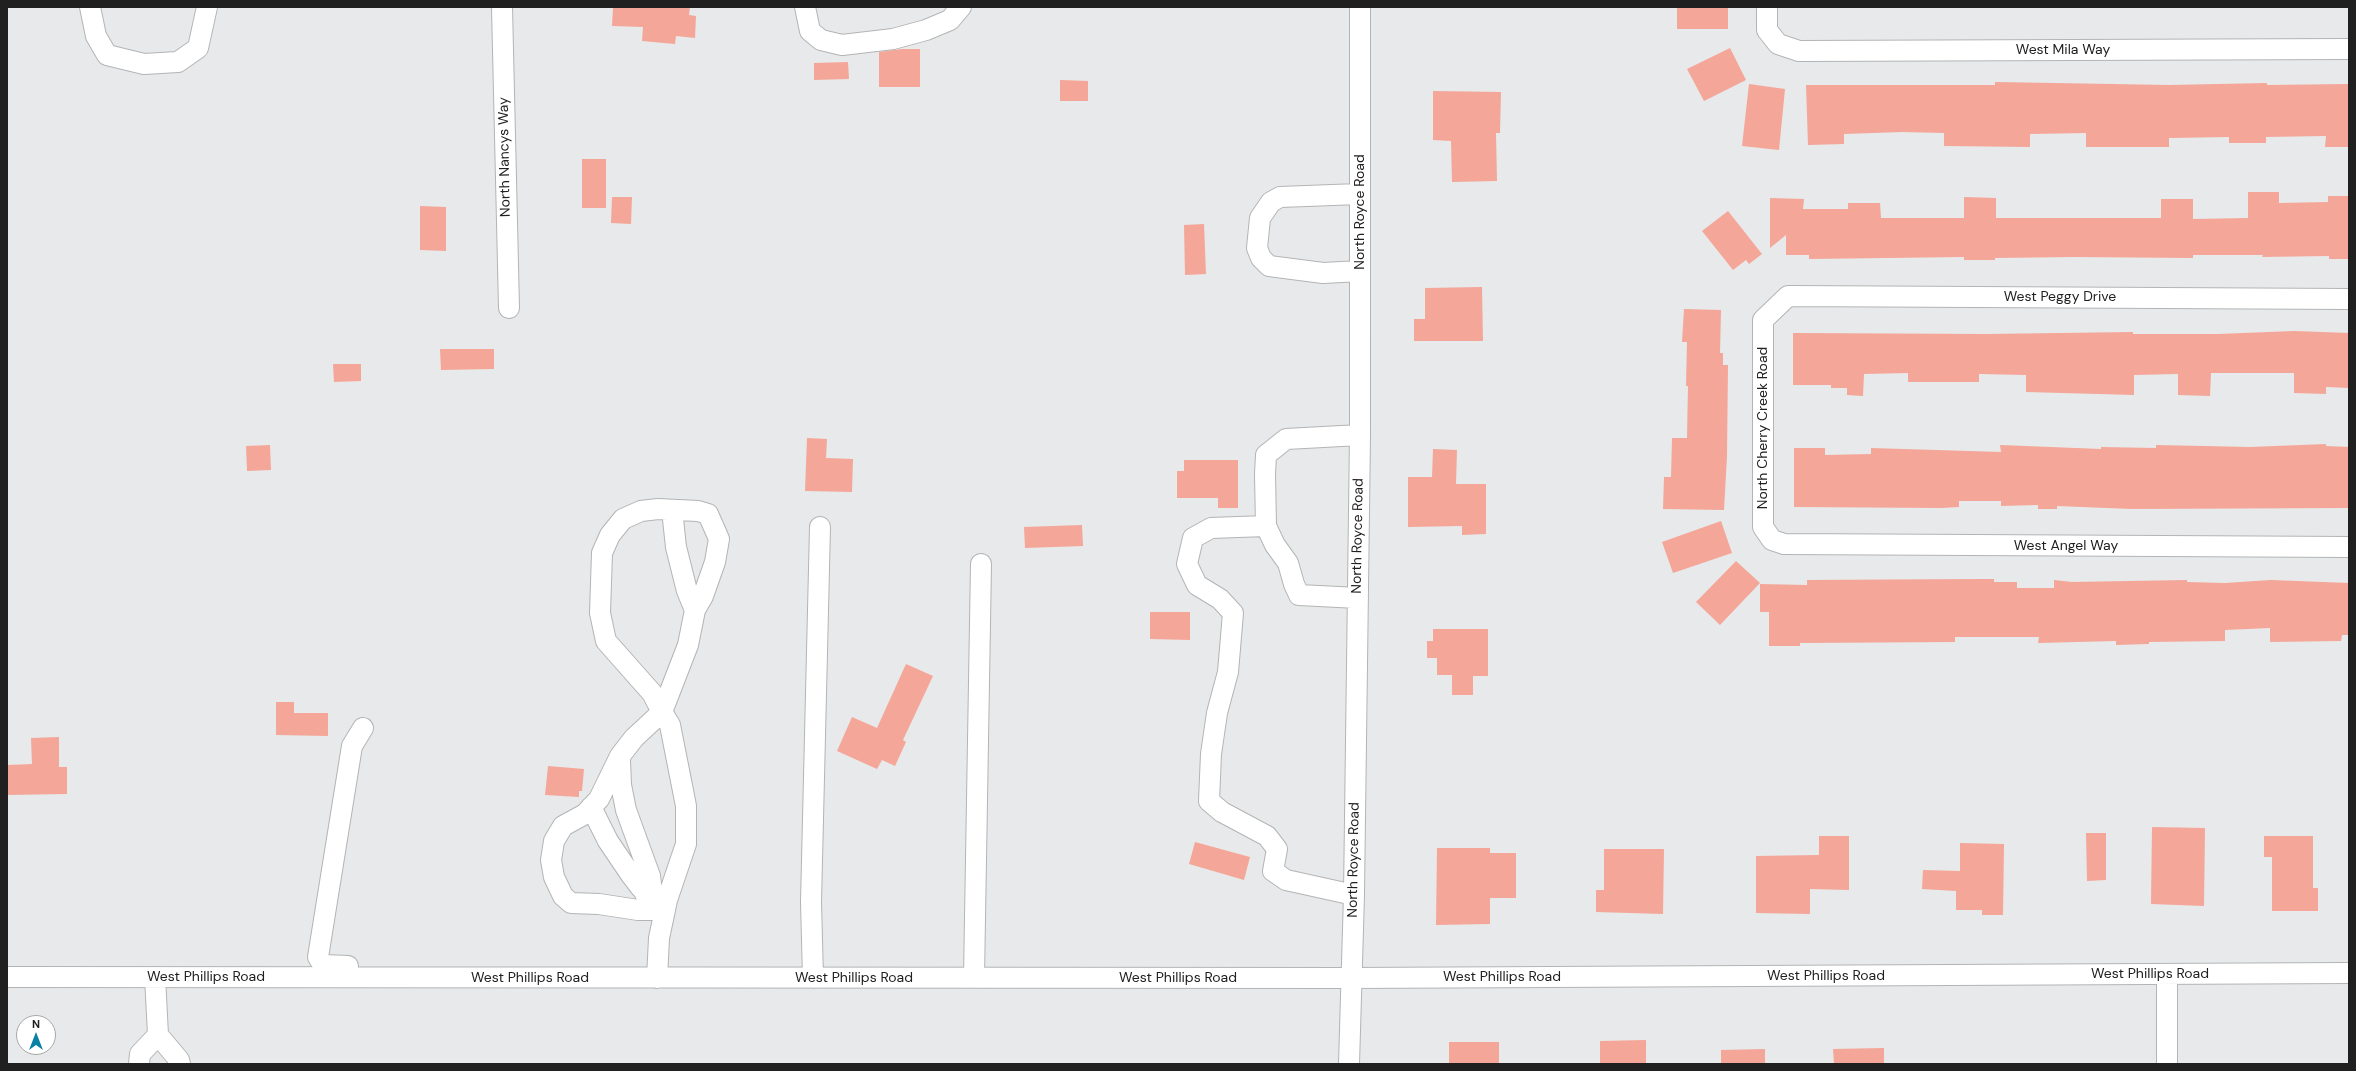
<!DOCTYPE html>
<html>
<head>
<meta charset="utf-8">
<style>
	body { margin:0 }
	#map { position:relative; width:2356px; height:1071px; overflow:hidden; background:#e8e9ea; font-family:"DM Sans",sans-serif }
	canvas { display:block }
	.frame { position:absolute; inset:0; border:8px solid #202020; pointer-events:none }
	.north { position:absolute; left:16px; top:1015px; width:40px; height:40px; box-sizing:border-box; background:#fff; border:1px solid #a6a6a6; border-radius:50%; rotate:0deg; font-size:11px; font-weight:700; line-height:16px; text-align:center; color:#202020 }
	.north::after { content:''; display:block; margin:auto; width:14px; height:18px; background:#0981a7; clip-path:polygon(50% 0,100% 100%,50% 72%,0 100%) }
</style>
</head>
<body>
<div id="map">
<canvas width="2356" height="1071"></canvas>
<div class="frame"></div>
<div class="north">N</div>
</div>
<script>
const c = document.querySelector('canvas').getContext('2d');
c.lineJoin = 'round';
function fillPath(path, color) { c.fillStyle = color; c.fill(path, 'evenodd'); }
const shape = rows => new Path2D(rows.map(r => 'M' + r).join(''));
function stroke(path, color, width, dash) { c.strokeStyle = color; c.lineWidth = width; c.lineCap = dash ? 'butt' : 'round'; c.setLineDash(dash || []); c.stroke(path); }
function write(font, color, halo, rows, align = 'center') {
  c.font = font + ' "DM Sans",sans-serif'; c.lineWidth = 3.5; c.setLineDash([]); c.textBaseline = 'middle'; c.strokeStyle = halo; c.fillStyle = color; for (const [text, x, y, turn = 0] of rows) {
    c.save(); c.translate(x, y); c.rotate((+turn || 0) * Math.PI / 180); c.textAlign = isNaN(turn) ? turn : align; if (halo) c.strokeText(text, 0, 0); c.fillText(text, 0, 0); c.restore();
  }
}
fillPath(shape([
	[613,7,690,7,689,15,696,16,695,38,676,36,675,44,642,41,643,27,612,26],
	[1677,7,1728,7,1728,29,1677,29],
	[1730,48,1746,80,1704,101,1687,69],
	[902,49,920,49,920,87,879,87,879,52],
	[848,62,849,79,814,80,814,63],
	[1060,80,1088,81,1088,101,1060,101],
	[1995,82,2170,85,2267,83,2267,85,2349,84,2349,147,2325,147,2326,136,2266,137,2266,143,2229,143,2229,137,2169,138,2169,147,2086,147,2086,133,2030,134,2030,147,1944,146,1944,133,1902,132,1844,134,1844,144,1808,145,1806,85,1995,85],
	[1749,84,1785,89,1779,150,1742,146],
	[1433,91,1501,92,1500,133,1496,133,1497,181,1452,182,1451,141,1433,140],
	[582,159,606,159,606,208,582,208],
	[2248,192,2279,192,2279,203,2328,202,2328,196,2349,196,2349,259,2329,259,2329,256,2262,257,2263,255,2193,255,2193,258,2074,257,1995,258,1995,260,1964,260,1964,257,1809,259,1809,255,1786,255,1786,235,1770,248,1770,198,1804,199,1803,209,1848,209,1848,203,1880,203,1881,218,1964,218,1964,197,1996,198,1996,218,2161,218,2161,199,2193,199,2193,219,2248,218],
	[612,197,632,197,631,224,611,223],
	[420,206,446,207,446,251,420,250],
	[1728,211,1762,254,1749,264,1746,260,1733,270,1702,231],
	[1204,224,1206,274,1185,275,1184,225],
	[1482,287,1483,341,1414,341,1414,319,1425,319,1425,288],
	[1684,309,1721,310,1720,353,1723,353,1723,365,1728,365,1727,456,1724,510,1663,509,1664,477,1671,477,1672,438,1687,438,1688,386,1686,386,1687,342,1682,342],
	[2294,331,2349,333,2349,388,2326,387,2326,394,2294,393,2294,373,2211,373,2210,396,2178,395,2178,374,2134,375,2134,395,2026,392,2026,375,1979,374,1979,382,1908,382,1908,373,1864,374,1863,396,1847,395,1847,388,1831,388,1831,385,1793,385,1793,333,1986,334,2133,332,2133,334,2218,334],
	[440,349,494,349,494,369,441,370],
	[333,364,361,364,361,381,334,382],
	[807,438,827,439,826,458,853,459,852,492,805,491],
	[2326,444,2326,446,2349,447,2349,508,2132,509,2057,506,2057,509,2038,509,2038,505,2001,506,2001,501,1959,501,1959,507,1941,508,1794,507,1794,448,1825,448,1825,455,1871,454,1871,448,2001,452,2000,445,2101,449,2101,447,2156,448,2156,445,2250,447],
	[270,445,271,470,247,471,246,446],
	[1433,449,1457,450,1456,484,1486,484,1486,534,1462,535,1462,526,1408,527,1408,477,1432,477],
	[1184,460,1238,460,1238,508,1218,508,1218,498,1177,498,1177,471,1184,471],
	[1721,521,1732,553,1673,573,1662,542],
	[1082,525,1083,546,1025,548,1024,527],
	[1736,561,1760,583,1720,625,1696,602],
	[1978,579,1994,579,1994,582,2017,582,2017,588,2054,588,2054,580,2072,582,2187,580,2187,582,2225,583,2271,580,2349,583,2349,635,2342,635,2341,641,2270,642,2270,628,2225,630,2225,641,2149,642,2149,644,2116,645,2116,641,2038,643,2039,637,1955,637,1955,642,1800,643,1800,646,1769,646,1769,612,1760,612,1760,584,1807,585,1807,580],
	[1150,612,1190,612,1190,640,1150,639],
	[1433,629,1488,629,1488,676,1473,676,1473,695,1452,695,1452,675,1437,675,1437,658,1427,658,1427,641,1433,641],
	[906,664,933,676,903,740,906,742,895,766,882,760,877,769,837,751,852,717,877,728],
	[276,702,294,702,294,713,328,713,328,736,276,735],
	[59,737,59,767,67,767,67,794,7,795,7,765,32,764,31,738],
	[548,766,584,769,582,791,579,791,579,797,545,795],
	[2152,827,2205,828,2204,906,2151,904],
	[2086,833,2106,833,2106,880,2087,881],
	[1819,836,1849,836,1849,890,1810,889,1810,914,1756,913,1756,856,1819,855],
	[2264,836,2313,836,2313,888,2318,888,2318,911,2272,911,2272,857,2264,857],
	[1195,842,1250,857,1244,880,1189,864],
	[1960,843,2004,844,2003,915,1982,915,1982,910,1956,910,1956,891,1922,889,1923,870,1960,871],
	[1437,848,1490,848,1490,853,1516,853,1516,898,1490,898,1490,924,1436,925],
	[1604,849,1664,849,1663,914,1596,912,1596,890,1604,890],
	[1646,1040,1646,1064,1600,1064,1600,1041],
	[1449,1042,1499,1042,1499,1064,1449,1064],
	[1884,1048,1884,1064,1834,1064,1833,1049],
	[1765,1049,1765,1064,1721,1064,1721,1050]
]), '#f4a698');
const minor = shape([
	[90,7,96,36,107,55,144,64,178,62,198,48,207,7],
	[502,7,509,308],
	[805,7,810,31,821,40,842,45,893,39,926,30,950,20,961,7],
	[1767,7,1767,30,1778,44,1799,51,2349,49],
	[1359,194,1280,197,1271,202,1260,218,1257,248,1261,258,1269,266,1323,273,1360,271],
	[2349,299,1788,296,1763,320,1763,527,1772,540,1784,544,2349,547],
	[672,510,676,547,687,591,695,610],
	[1266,526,1211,528,1193,538,1187,564,1197,585,1220,599,1233,613,1228,672,1217,713,1211,754,1209,801,1222,812,1267,836,1277,849,1273,871,1286,880,1354,895],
	[1358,598,1299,595,1294,584,1288,563,1275,545,1266,526,1265,474,1266,455,1286,439,1360,435],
	[620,760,621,785,626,810,650,876,652,892,667,900],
	[591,807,608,841,631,875,641,888,652,892,645,894],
	[348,966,323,965,318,957,352,746,363,728],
	[2167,974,2167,1064],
	[7,977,1351,978,2349,973],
	[155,977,158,1035,179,1060,180,1064],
	[974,977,981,564],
	[657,978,659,938,665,910,667,900,686,844,686,806,670,725,662,712,652,693,606,641,600,613,602,553,610,535,623,519,641,511,658,509,698,511,708,514,719,539,715,562,703,596,695,610,688,645,662,712,634,738,620,756,599,799,585,814,563,826,554,841,551,860,554,877,563,896,571,903,599,904,638,910,665,910],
	[813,978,811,902,820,527],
	[139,1064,140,1054,158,1035],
	[1349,1064,1354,895,1360,435,1360,7]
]);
stroke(minor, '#b3b4b5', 22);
stroke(minor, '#fff', 20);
write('14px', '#202020', '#fff', [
	["West Mila Way",2063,50],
	["North Nancys Way",505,157,-91],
	["North Royce Road",1360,212,-90],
	["West Peggy Drive",2060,297],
	["North Cherry Creek Road",1763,428,-90],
	["North Royce Road",1358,536,-89],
	["West Angel Way",2066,546],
	["North Royce Road",1354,860,-89],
	["West Phillips Road",2150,974],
	["West Phillips Road",1826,976],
	["West Phillips Road",206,977],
	["West Phillips Road",1502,977],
	["West Phillips Road",530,978],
	["West Phillips Road",854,978],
	["West Phillips Road",1178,978]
]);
</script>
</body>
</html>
